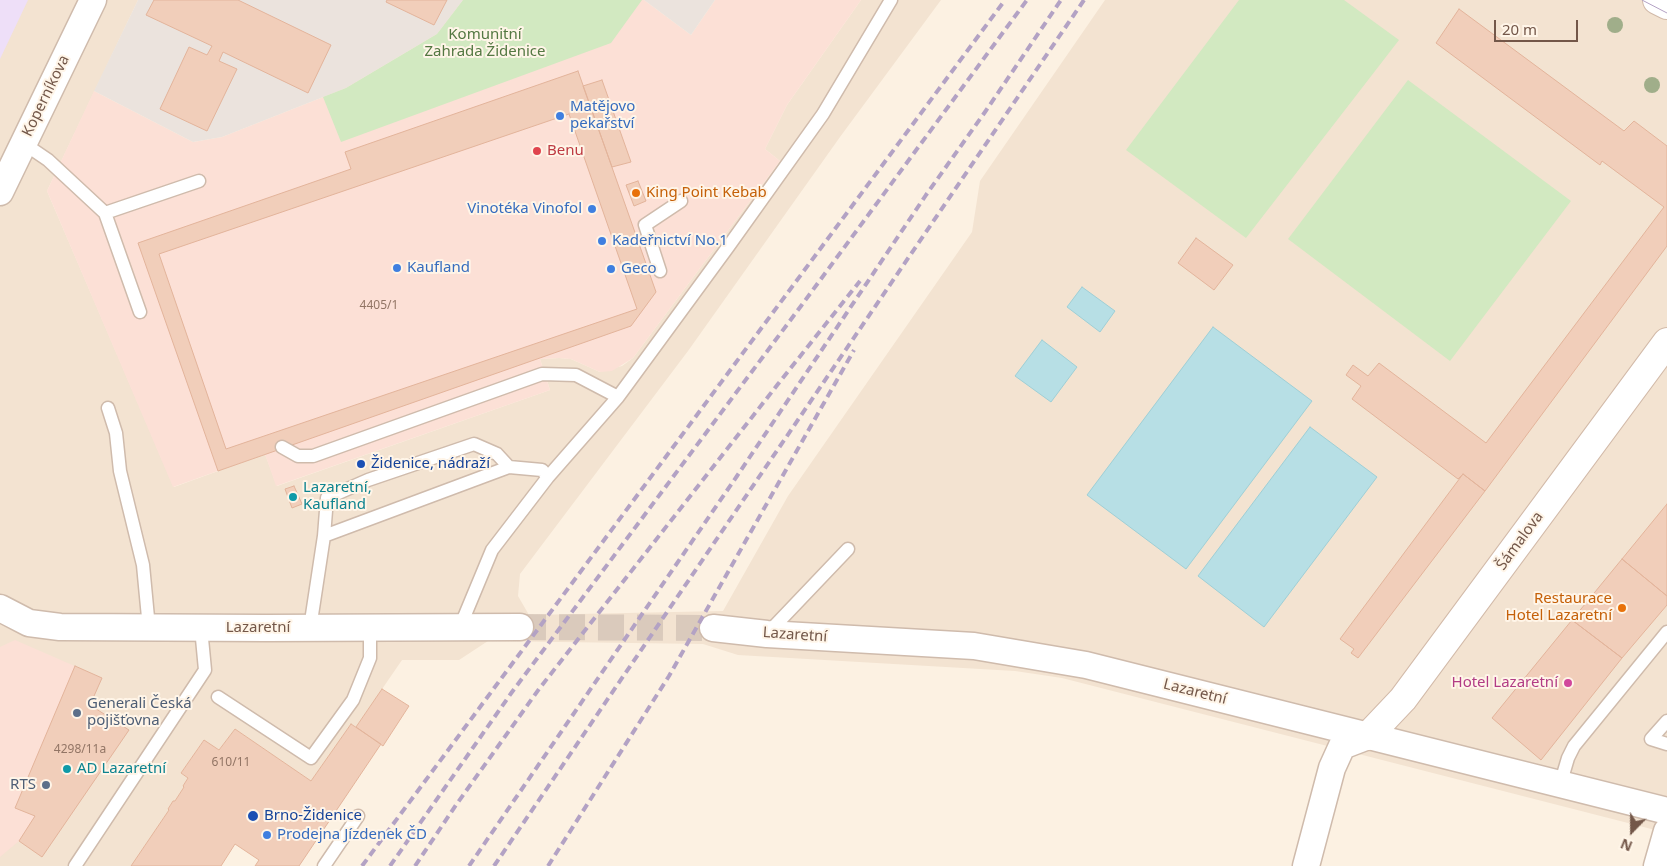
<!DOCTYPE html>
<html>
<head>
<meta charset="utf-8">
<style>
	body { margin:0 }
	#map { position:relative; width:1667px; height:866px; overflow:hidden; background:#fcf1e2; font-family:"Noto Sans",sans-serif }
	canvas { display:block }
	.north { position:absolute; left:1607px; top:806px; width:50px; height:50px; -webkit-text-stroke:4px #fff5e8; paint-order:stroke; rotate:202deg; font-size:14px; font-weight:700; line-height:20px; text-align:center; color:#735749 }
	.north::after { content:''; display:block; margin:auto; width:18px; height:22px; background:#735749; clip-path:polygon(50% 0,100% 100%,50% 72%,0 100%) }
	.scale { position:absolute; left:1494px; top:20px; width:84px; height:22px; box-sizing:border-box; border:2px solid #735749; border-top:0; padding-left:6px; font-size:15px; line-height:18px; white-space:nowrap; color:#735749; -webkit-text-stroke:4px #fff5e8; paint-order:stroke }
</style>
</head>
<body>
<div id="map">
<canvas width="1667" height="866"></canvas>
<div class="north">N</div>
<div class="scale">20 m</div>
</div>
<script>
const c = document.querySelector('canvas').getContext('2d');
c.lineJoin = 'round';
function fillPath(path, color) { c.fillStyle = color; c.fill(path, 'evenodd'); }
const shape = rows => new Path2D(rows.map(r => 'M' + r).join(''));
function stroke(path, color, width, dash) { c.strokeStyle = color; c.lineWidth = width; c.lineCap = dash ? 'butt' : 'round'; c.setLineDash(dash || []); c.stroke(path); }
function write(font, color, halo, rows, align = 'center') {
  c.font = font + ' "Noto Sans",sans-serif'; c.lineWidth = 4; c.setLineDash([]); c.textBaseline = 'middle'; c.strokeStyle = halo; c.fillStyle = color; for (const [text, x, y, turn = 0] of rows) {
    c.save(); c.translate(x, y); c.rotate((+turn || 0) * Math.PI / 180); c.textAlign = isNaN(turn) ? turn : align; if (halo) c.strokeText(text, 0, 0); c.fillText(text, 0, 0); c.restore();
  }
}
fillPath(shape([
	[0,0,138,0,47,191,174,487,265,454,277,486,550,390,540,359,559,358,571,359,600,372,622,366,633,358,780,161,765,149,787,105,861,0,941,0,840,137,688,351,520,574,518,596,529,615,723,611,788,496,972,232,980,181,1105,0,1667,0,1667,833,1062,678,1015,671,738,655,703,644,488,641,459,660,402,660,356,727,351,724,311,781,235,729,219,750,203,741,181,773,188,778,183,786,184,787,175,801,173,801,168,809,169,810,131,866,0,866]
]), '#f3e3d1');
fillPath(shape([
	[463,0,644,0,691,35,715,0,861,0,787,105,765,149,780,161,633,358,612,371,600,372,571,359,559,358,540,359,550,390,276,486,265,454,173,487,47,191,94,91,193,142,222,137,346,88,437,34],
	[15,640,102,678,90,705,129,730,42,857,19,841,0,857,0,647]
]), '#fce0d6');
fillPath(shape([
	[138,0,463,0,437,34,346,88,222,137,193,142,94,91],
	[644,0,715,0,691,35]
]), '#ebe3dd');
fillPath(shape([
	[0,0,28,0,0,59]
]), '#eedff8');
fillPath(shape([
	[463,0,642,0,611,43,341,142,323,97,346,88,437,34],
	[1239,0,1344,0,1399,40,1246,238,1126,150],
	[1408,80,1571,201,1450,361,1288,239]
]), '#d2e9c1');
const water = shape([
	[1082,287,1115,311,1100,332,1067,307,1082,287],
	[1213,327,1312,401,1186,569,1087,495,1213,327],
	[1042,340,1077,367,1051,402,1015,376,1042,340],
	[1310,427,1377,477,1264,627,1198,576,1310,427]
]);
fillPath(water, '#b7dfe5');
stroke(water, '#9ecfd6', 1);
const building = shape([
	[154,0,238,0,331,45,308,93,223,52,219,61,237,69,207,131,160,109,189,47,207,55,212,46,146,15,154,0],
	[387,0,447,0,434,25,386,2,387,0],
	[1459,9,1624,131,1634,121,1667,146,1667,246,1485,491,1463,474,1458,479,1352,399,1361,386,1346,375,1353,365,1368,376,1379,363,1486,443,1664,207,1602,161,1600,165,1436,43,1459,9],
	[578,71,656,292,631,326,218,471,138,243,351,169,345,152,578,71],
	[602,80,631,162,612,167,583,86,602,80],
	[569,114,637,309,226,449,159,254,569,114],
	[638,181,646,201,634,206,626,185,638,181],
	[1196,238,1233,265,1214,290,1178,263,1196,238],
	[1463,474,1485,491,1358,658,1351,653,1354,649,1340,639,1463,474],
	[294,486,302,504,292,508,285,489,294,486],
	[1667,504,1667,596,1622,559,1667,504],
	[1622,559,1667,596,1667,605,1622,658,1572,620,1622,559],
	[1572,620,1622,658,1541,760,1492,718,1572,620],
	[75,666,102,678,90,705,129,730,42,857,19,841,35,816,15,808,75,666],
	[382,689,409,706,383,746,356,727,382,689],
	[351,724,381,744,299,866,255,866,259,860,235,844,221,866,131,866,169,810,168,809,173,801,175,801,184,787,183,786,188,778,181,773,204,740,219,750,235,729,311,781,351,724]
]);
fillPath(building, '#f1ceba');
stroke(building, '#e3b49b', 1);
stroke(shape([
	[520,627,713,628]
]), '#dacabc', 26, [26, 13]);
const lane = shape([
	[23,143,48,160,105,213,140,312],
	[105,213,199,181],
	[660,271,645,225,681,201],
	[108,408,116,433,120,471,143,565,149,628],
	[282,447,298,456,313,456,542,374,576,375,618,397],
	[324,536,509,467],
	[460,627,492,550,548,477,618,397,728,247,823,114,891,0],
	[310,628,324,536,327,498,368,480,474,444,497,454,509,467,542,470,548,477],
	[767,634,848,549],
	[218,697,311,758,353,700,370,658,370,627],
	[1667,721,1651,739,1667,744],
	[1560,785,1568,758,1574,746,1667,632],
	[75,866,205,670,201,628],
	[324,866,358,816]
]);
const street = shape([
	[0,192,93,0],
	[0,608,29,623,60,627,266,628,520,627],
	[713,628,767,634,974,646,1086,665,1667,811],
	[1306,866,1332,768,1342,746,1368,736],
	[1657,866,1667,831]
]);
const secondary = shape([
	[1657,0,1667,5],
	[1368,736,1403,699,1667,342]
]);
stroke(lane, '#cfbbac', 15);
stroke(street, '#cfbbac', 29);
stroke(secondary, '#d2baa9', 30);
stroke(lane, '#fff', 12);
stroke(street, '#fff', 26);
stroke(secondary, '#fff', 28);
stroke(shape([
	[1642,0,1667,13]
]), '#b3a2c4', 1);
stroke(shape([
	[362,866,1005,0],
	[390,866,512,692,801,306,1027,0],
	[415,866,456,805,539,689,778,384,860,281],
	[469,866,737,476,926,195,985,112,1061,0],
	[494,866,1084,0],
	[548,866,669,676,854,350]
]), '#b3a2c4', 4, [8, 5]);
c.fillStyle = '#a0ae8a';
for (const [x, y] of [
	[1615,25],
	[1652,85]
]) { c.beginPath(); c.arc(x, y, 8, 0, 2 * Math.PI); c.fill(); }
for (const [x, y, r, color] of [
	[560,116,5,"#3f7fe0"],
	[537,151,5,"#e0444e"],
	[636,193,5,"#e8710a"],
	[592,209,5,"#3f7fe0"],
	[602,241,5,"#3f7fe0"],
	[397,268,5,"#3f7fe0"],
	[611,269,5,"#3f7fe0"],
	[361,464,5,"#1a4fb4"],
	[293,497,5,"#0f9aa8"],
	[1622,608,5,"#e8710a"],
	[1568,683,5,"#d1479c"],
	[77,713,5,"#5c6f8a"],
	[67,769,5,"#0f9aa8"],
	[46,785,5,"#5c6f8a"],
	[253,816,6,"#1a4fb4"],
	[267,835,5,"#3f7fe0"]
]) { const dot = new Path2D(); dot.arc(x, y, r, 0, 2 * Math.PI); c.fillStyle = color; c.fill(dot); stroke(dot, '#fff5e8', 2); }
write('12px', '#927565', null, [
	["4405/1",379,306],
	["4298/11a",80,750],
	["610/11",231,763]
]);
write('15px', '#547842', '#fff5e8', [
	["Komunitní",485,35],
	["Zahrada Židenice",485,52]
]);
write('15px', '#735749', '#fff5e8', [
	["Koperníkova",46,96,-64],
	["Šámalova",1520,541,-54],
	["Lazaretní",258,628],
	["Lazaretní",795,635,4],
	["Lazaretní",1195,692,14]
]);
write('15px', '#366cbe', '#fff5e8', [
	["Matějovo",570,107],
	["pekařství",570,124],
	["Vinotéka Vinofol",582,209,"right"],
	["Kadeřnictví No.1",612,241],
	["Kaufland",407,268],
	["Geco",621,269],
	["Prodejna Jízdenek ČD",277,835]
], 'left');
write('15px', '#be3a42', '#fff5e8', [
	["Benu",547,151]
], 'left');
write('15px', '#c56008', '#fff5e8', [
	["King Point Kebab",646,193],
	["Restaurace",1612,599,"right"],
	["Hotel Lazaretní",1612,616,"right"]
], 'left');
write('15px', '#164399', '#fff5e8', [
	["Židenice, nádraží",371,464],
	["Brno-Židenice",264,816]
], 'left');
write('15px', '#0d838f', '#fff5e8', [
	["Lazaretní,",303,488],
	["Kaufland",303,505],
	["AD Lazaretní",77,769]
], 'left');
write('15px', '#b23c85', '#fff5e8', [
	["Hotel Lazaretní",1558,683]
], 'right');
write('15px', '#4e5e75', '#fff5e8', [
	["Generali Česká",87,704],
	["pojišťovna",87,721],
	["RTS",36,785,"right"]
], 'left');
</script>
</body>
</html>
